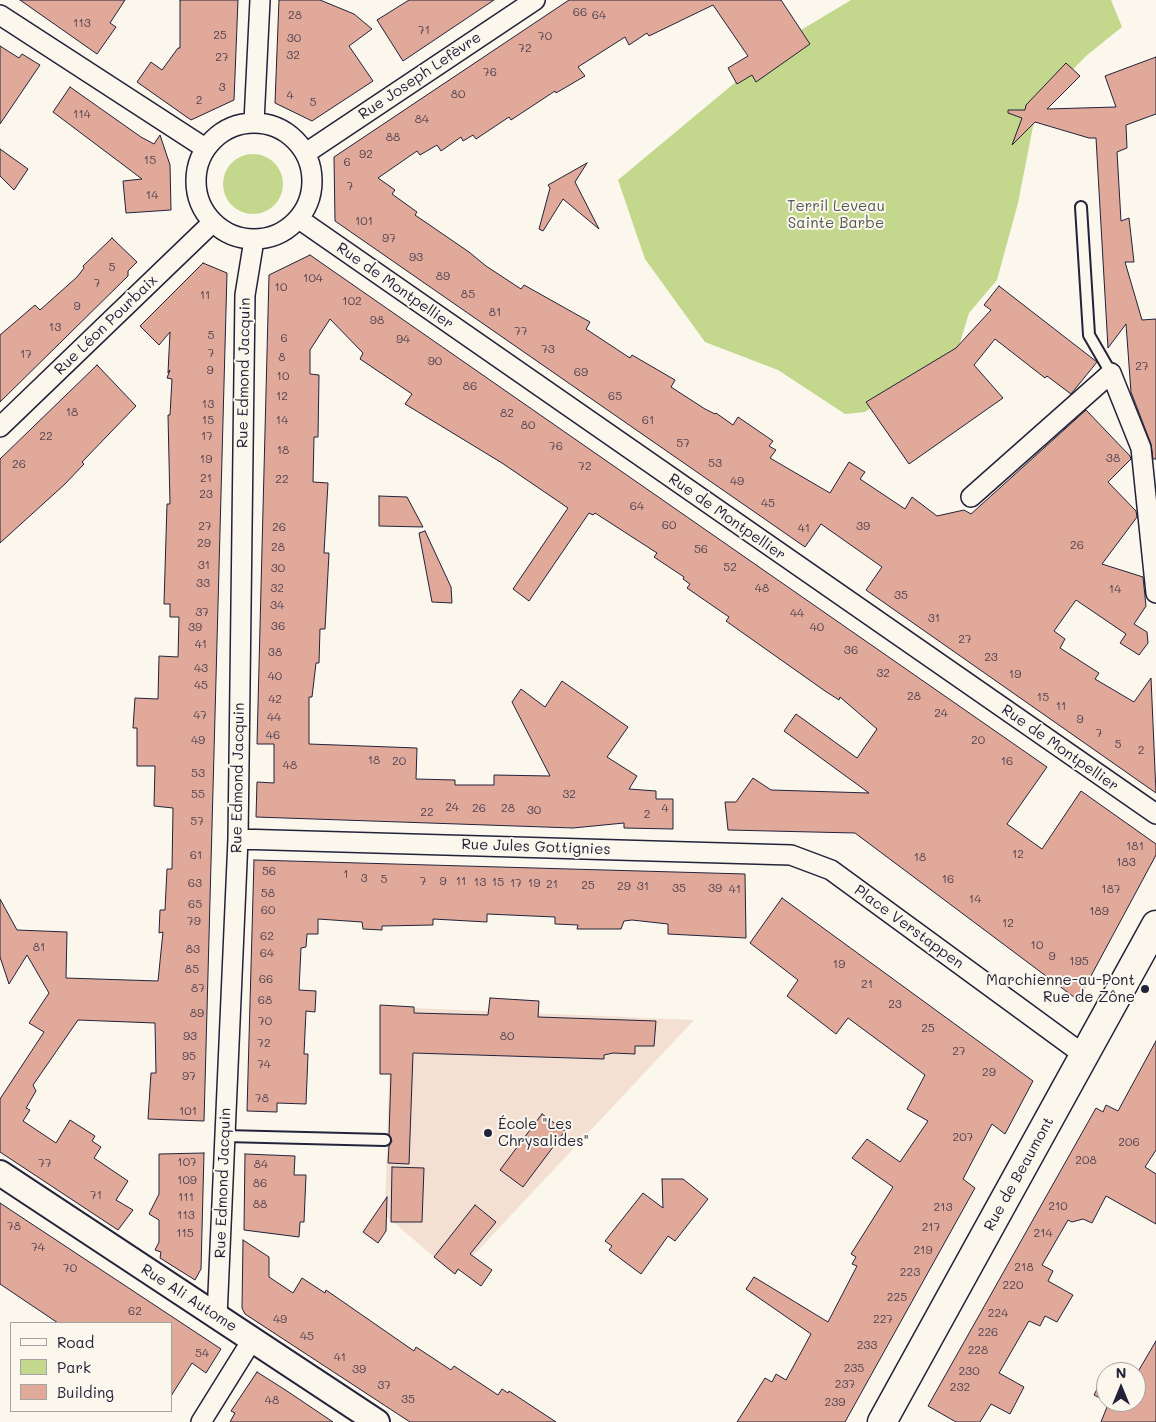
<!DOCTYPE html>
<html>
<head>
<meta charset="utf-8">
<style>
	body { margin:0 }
	#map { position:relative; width:1156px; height:1422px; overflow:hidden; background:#fbf7ec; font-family:Mali,sans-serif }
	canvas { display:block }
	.legend { position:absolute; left:10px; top:1322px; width:162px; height:90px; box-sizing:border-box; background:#fbf7ec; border:1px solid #a4a2a5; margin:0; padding:6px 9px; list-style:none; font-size:15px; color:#22223b }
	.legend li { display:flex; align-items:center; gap:10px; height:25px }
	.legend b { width:25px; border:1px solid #a4a2a5 }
	.north { position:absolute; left:1096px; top:1362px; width:50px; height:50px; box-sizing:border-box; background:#fbf7ec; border:1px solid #a4a2a5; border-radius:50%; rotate:0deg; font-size:14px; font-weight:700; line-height:20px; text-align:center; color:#22223b }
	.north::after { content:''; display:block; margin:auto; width:18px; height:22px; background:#22223b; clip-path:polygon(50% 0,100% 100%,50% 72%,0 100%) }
</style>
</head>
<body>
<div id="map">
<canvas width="1156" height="1422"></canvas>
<ul class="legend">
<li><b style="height:6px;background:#fbf7ec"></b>Road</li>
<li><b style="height:14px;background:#c3d78d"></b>Park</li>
<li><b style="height:14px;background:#e1a99a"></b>Building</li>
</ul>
<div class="north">N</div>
</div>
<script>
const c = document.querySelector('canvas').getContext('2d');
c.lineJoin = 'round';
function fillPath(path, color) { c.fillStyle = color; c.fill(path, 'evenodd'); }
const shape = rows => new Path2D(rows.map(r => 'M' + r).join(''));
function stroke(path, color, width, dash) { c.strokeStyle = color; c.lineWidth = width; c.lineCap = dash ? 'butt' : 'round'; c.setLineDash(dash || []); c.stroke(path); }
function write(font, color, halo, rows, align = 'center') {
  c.font = font + ' Mali,sans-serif'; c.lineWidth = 4; c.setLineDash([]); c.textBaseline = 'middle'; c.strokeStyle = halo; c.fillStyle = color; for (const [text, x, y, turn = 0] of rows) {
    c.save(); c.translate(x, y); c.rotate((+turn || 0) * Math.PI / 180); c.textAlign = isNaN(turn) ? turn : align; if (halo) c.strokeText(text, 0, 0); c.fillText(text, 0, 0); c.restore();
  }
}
fillPath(shape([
	[391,1007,694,1020,455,1275,385,1215]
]), '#f3e0d3');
fillPath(shape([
	[851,0,1111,0,1122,27,1086,56,1037,106,1018,203,997,280,969,313,959,346,865,412,845,414,778,370,705,342,645,259,618,180,791,36],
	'223 184a30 30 0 1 1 60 0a30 30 0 1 1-60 0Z'
]), '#c3d78d');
const building = shape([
	[20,0,125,0,110,23,116,27,97,54,20,0],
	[180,0,238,0,234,100,191,120,137,82,151,62,162,70,178,48,180,48,180,0],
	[279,0,320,0,354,14,372,29,349,46,373,81,312,121,275,103,279,0],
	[409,0,494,0,403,61,377,20,409,0],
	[569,0,781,0,810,44,756,82,752,75,737,84,728,68,748,56,713,5,649,36,647,33,629,45,625,37,578,67,585,76,556,93,555,91,511,120,509,117,476,139,473,135,463,141,461,137,441,151,437,145,420,155,417,151,378,178,395,190,392,194,417,212,415,215,469,252,486,266,521,289,524,285,590,322,586,329,630,358,632,355,675,380,671,387,705,409,715,414,716,413,733,425,738,417,773,441,769,446,776,450,770,458,830,493,849,462,865,472,860,479,905,509,912,497,937,516,964,510,971,514,1086,410,1130,456,1131,459,1108,482,1136,511,1137,517,1102,564,1143,577,1146,606,1134,624,1147,632,1148,643,1139,655,1120,643,1126,634,1076,600,1054,631,1065,639,1060,648,1099,673,1095,679,1134,702,1151,678,1156,793,866,590,882,567,821,524,805,547,335,221,334,157,569,0],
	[0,46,19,58,22,54,40,65,0,124,0,46],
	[1156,57,1156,114,1126,125,1127,148,1117,152,1121,221,1129,218,1134,262,1125,262,1142,320,1156,319,1156,459,1153,459,1151,444,1131,392,1126,324,1108,348,1096,138,1089,138,1035,122,1012,145,1022,118,1008,113,1008,110,1025,110,1026,105,1066,63,1080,76,1047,109,1116,107,1105,76,1156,57],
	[70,87,141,137,154,144,160,135,170,165,171,210,126,213,123,181,142,179,53,112,70,87],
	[0,149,28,169,14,190,0,176,0,149],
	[587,163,575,182,599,229,563,199,543,231,539,229,550,188,548,185,587,163],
	[112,238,137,262,128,271,128,276,0,402,0,335,35,305,40,310,77,277,84,268,83,266,112,238],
	[310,255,1047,767,1007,824,1042,849,1081,791,1156,844,1156,855,1078,1000,855,833,728,830,725,802,736,802,753,778,771,790,869,793,784,731,796,714,857,758,877,729,840,697,839,700,825,691,726,621,729,617,687,588,690,584,683,579,684,577,654,557,657,553,595,513,593,515,589,513,529,601,513,589,568,508,502,463,405,404,412,394,360,359,363,353,330,319,310,350,310,374,319,375,318,437,314,437,313,482,328,483,324,553,329,553,325,629,320,629,319,663,316,663,312,697,309,697,309,744,417,748,416,779,455,780,455,785,494,785,494,775,550,776,512,702,521,689,545,707,562,681,628,727,607,757,637,776,629,789,656,791,656,799,673,799,673,829,624,828,624,823,573,828,256,817,257,782,274,783,274,744,257,744,269,275,310,255],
	[203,263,227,273,204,1121,148,1119,151,1073,156,1073,155,1023,78,1020,33,1085,36,1091,26,1108,30,1110,23,1121,56,1143,70,1120,95,1136,92,1141,101,1147,94,1158,128,1181,116,1200,133,1210,118,1230,0,1152,0,1099,44,1032,29,1023,49,993,27,955,9,984,0,957,0,899,17,930,67,932,66,978,158,981,163,932,159,933,160,910,165,910,167,869,172,869,173,808,154,806,155,766,137,766,137,728,133,728,135,698,158,699,159,656,178,657,179,617,170,617,170,604,164,604,167,504,170,504,168,415,170,415,172,379,167,378,170,370,168,373,170,332,159,345,140,326,203,263],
	[999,286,1097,362,1071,394,1047,376,1045,378,995,339,974,365,1003,398,909,464,866,402,956,348,991,310,984,305,999,286],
	[97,365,136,406,82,462,84,464,65,484,0,543,0,459,97,365],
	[379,496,407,497,423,527,379,526,379,496],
	[425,531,451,587,452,603,432,602,419,533,425,531],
	[254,860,745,874,746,938,668,934,668,924,632,920,624,921,621,929,577,929,578,925,555,924,555,917,487,914,487,922,433,919,433,925,382,926,382,930,363,929,362,922,318,919,318,934,307,934,306,947,301,948,299,990,316,991,315,1012,306,1011,304,1054,308,1054,306,1104,277,1103,277,1112,247,1111,254,860],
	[782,898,1033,1081,1005,1134,992,1124,974,1158,963,1179,975,1188,845,1422,737,1422,765,1378,772,1382,776,1374,786,1380,811,1334,746,1289,754,1277,828,1322,857,1266,852,1264,856,1257,851,1254,893,1187,852,1158,867,1139,900,1162,928,1121,907,1109,925,1075,848,1018,836,1034,787,996,798,980,750,943,782,898],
	[490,998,539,1001,538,1017,656,1021,654,1046,635,1046,635,1054,613,1053,604,1055,604,1059,413,1053,409,1164,388,1163,389,1146,392,1141,389,1135,391,1074,380,1074,380,1005,414,1007,414,1013,488,1015,490,998],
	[1156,1041,1156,1150,1145,1167,1156,1174,1156,1224,1106,1196,1092,1223,1083,1219,1072,1222,1068,1220,1042,1265,1053,1271,1048,1281,1073,1295,1057,1322,1045,1316,1040,1326,1029,1321,999,1373,1024,1387,1010,1414,991,1404,980,1422,956,1422,928,1406,1096,1108,1103,1112,1106,1105,1118,1111,1156,1041],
	[542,1114,565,1131,523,1187,500,1170,542,1114],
	[204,1153,201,1269,195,1280,160,1258,161,1252,155,1250,159,1242,159,1220,149,1214,159,1194,159,1154,204,1153],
	[245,1154,295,1156,294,1175,306,1175,304,1222,300,1222,299,1237,244,1230,245,1154],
	[392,1167,424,1168,422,1222,391,1222,392,1167],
	[662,1179,683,1179,708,1199,675,1241,668,1236,641,1274,609,1250,612,1246,605,1241,643,1193,663,1208,662,1179],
	[387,1197,386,1231,378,1243,363,1232,387,1197],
	[0,1203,221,1349,206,1373,192,1363,171,1396,171,1323,58,1323,0,1284,0,1203],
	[475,1205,496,1222,470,1254,492,1270,481,1286,458,1269,455,1274,434,1257,475,1205],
	[243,1240,269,1257,269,1277,293,1293,302,1278,325,1293,326,1290,414,1351,416,1347,451,1370,454,1366,498,1395,502,1389,508,1393,509,1391,556,1422,410,1422,245,1314,242,1308,243,1240],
	[1156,1341,1156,1422,1101,1422,1109,1402,1136,1402,1136,1375,1156,1341],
	[1108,1368,1117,1372,1106,1372,1106,1401,1094,1395,1108,1368],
	[257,1372,287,1391,333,1422,230,1422,235,1413,231,1411,257,1372]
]);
fillPath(building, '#e1a99a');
stroke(building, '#22223b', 1);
const service = shape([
	[1081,207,1089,335,1111,373],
	[225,1136,385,1140]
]);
const minor = shape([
	[0,15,205,148],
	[254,122,260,0],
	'196 181a58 58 0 1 1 116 0a58 58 0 1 1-116 0Z',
	[306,153,535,0],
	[299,219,1156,814],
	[0,427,212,223],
	[971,497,1111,373,1141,448,1156,593],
	[238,839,791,855,831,870,1084,1055],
	[217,1317,238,839,245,295,254,240],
	[201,1422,252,1340]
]);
const tertiary = shape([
	[0,1173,377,1422]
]);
const secondary = shape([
	[882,1422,1156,925]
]);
stroke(service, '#22223b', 14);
stroke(minor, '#22223b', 22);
stroke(tertiary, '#22223b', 28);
stroke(secondary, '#22223b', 31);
stroke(service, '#fbf7ec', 10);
stroke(minor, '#fbf7ec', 19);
stroke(tertiary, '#fbf7ec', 24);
stroke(secondary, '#fbf7ec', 28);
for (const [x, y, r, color] of [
	[1145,989,5,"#22223b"],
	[488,1133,5,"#22223b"]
]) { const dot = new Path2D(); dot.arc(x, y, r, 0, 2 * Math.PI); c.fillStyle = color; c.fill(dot); stroke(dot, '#fbf7ec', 2); }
write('12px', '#524453', null, [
	["66",580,12],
	["28",295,15],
	["64",599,15],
	["113",82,23],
	["71",424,30],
	["25",220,35],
	["70",545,36],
	["30",294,38],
	["72",525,48],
	["32",293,55],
	["27",222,57],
	["76",490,72],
	["3",222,87],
	["80",458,94],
	["4",290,95],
	["2",199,100],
	["5",313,102],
	["114",82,114],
	["84",422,119],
	["88",393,137],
	["92",366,154],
	["15",150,160],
	["6",347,162],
	["7",350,186],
	["14",152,195],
	["101",364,221],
	["97",389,238],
	["93",416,257],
	["5",112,267],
	["89",443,276],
	["104",313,278],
	["7",97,283],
	["10",281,287],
	["85",468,294],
	["11",205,295],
	["102",352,301],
	["9",77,306],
	["81",495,312],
	["98",377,320],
	["13",55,327],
	["77",521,331],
	["5",211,335],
	["6",284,338],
	["94",403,339],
	["73",548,349],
	["7",211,353],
	["17",26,354],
	["8",282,357],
	["90",435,361],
	["27",1142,366],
	["9",210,370],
	["69",581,372],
	["10",283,376],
	["86",470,386],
	["12",282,396],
	["65",615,396],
	["13",208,404],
	["18",72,412],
	["82",507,413],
	["15",208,420],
	["14",282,420],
	["61",648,420],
	["80",528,425],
	["22",46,436],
	["17",207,436],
	["57",683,443],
	["76",556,446],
	["18",283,450],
	["38",1113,458],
	["19",206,459],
	["53",715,463],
	["26",19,464],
	["72",585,466],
	["21",206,478],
	["22",282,479],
	["49",737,481],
	["23",206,494],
	["45",768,503],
	["64",637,506],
	["60",669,525],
	["27",205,526],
	["39",863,526],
	["26",279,527],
	["41",804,528],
	["29",204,543],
	["26",1077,545],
	["28",278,547],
	["56",701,549],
	["31",204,565],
	["52",730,567],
	["30",278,568],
	["33",203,583],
	["32",277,588],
	["48",762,588],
	["14",1115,589],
	["35",901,595],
	["34",277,605],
	["37",202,612],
	["44",797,613],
	["31",934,618],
	["36",278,626],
	["39",195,627],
	["40",817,627],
	["27",965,639],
	["41",201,644],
	["36",851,650],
	["38",275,652],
	["23",991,657],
	["43",201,668],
	["32",883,673],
	["19",1015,674],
	["40",275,676],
	["45",201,685],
	["28",914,696],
	["15",1043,697],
	["42",275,699],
	["11",1061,706],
	["24",941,713],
	["47",200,715],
	["44",274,717],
	["9",1080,719],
	["7",1099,733],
	["46",273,735],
	["49",198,740],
	["20",978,740],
	["5",1118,744],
	["2",1141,750],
	["18",374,760],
	["20",399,761],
	["16",1007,761],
	["48",290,765],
	["53",198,773],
	["55",198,794],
	["32",569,794],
	["24",452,807],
	["26",479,808],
	["28",508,808],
	["4",665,808],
	["30",534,810],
	["22",427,812],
	["2",647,814],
	["57",197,821],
	["181",1135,846],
	["12",1018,854],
	["61",196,855],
	["18",920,857],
	["183",1126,862],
	["56",269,871],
	["1",346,874],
	["3",364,878],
	["5",384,879],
	["16",948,879],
	["7",423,881],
	["9",443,881],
	["11",461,881],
	["13",480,882],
	["15",498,882],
	["63",195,883],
	["17",516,883],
	["19",534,883],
	["21",552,884],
	["25",588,885],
	["29",624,886],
	["31",643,886],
	["35",679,888],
	["39",715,888],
	["41",735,889],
	["187",1111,889],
	["58",268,893],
	["14",975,899],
	["65",195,904],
	["60",268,910],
	["189",1099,911],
	["79",194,921],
	["12",1008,923],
	["62",267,936],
	["10",1037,945],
	["81",39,947],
	["83",193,949],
	["64",267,953],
	["9",1052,956],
	["195",1079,961],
	["19",839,964],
	["85",192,969],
	["66",266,979],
	["21",867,984],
	["87",198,988],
	["68",265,1000],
	["23",895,1004],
	["89",197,1013],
	["70",265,1021],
	["25",928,1028],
	["93",190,1036],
	["80",507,1036],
	["72",264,1043],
	["27",959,1051],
	["95",189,1056],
	["74",264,1064],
	["29",989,1072],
	["97",189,1076],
	["78",262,1098],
	["101",188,1111],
	["207",963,1137],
	["206",1129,1142],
	["208",1086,1160],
	["107",187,1162],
	["77",45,1163],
	["84",261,1164],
	["109",187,1180],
	["86",260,1183],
	["71",96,1195],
	["111",186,1197],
	["88",260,1204],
	["210",1058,1206],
	["213",943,1207],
	["113",186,1215],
	["78",14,1226],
	["217",931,1227],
	["115",185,1233],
	["214",1043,1233],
	["74",38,1247],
	["219",923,1250],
	["218",1024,1267],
	["70",70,1268],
	["223",910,1272],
	["220",1013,1285],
	["225",897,1297],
	["62",135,1311],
	["224",998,1313],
	["49",280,1319],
	["227",883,1319],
	["226",988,1332],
	["45",307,1336],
	["233",867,1345],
	["228",978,1350],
	["54",202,1353],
	["41",340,1357],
	["235",854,1368],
	["39",359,1369],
	["230",969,1371],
	["237",845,1384],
	["37",384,1385],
	["232",960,1387],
	["35",408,1399],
	["48",272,1400],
	["239",835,1402]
]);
write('15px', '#22223b', '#fbf7ec', [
	["Rue Joseph Lefèvre",420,76,-34],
	["Rue de Montpellier",395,286,35],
	["Rue Léon Pourbaix",106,325,-44],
	["Rue Edmond Jacquin",244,373,-89],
	["Rue de Montpellier",727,517,35],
	["Rue de Montpellier",1060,748,35],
	["Rue Edmond Jacquin",238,778,-89],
	["Rue Jules Gottignies",536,847,2],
	["Place Verstappen",909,927,36],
	["Rue de Beaumont",1019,1174,-61],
	["Rue Edmond Jacquin",223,1183,-88],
	["Rue Ali Autome",189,1298,33]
]);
write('15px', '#525854', '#fbf7ec', [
	["Terril Leveau",836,206],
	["Sainte Barbe",836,223]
]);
write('15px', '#22223b', '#fbf7ec', [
	["Marchienne-au-Pont",1135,980],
	["Rue de Zône",1135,997],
	["École \"Les",498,1124,"left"],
	["Chrysalides\"",498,1141,"left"]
], 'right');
</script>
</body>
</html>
